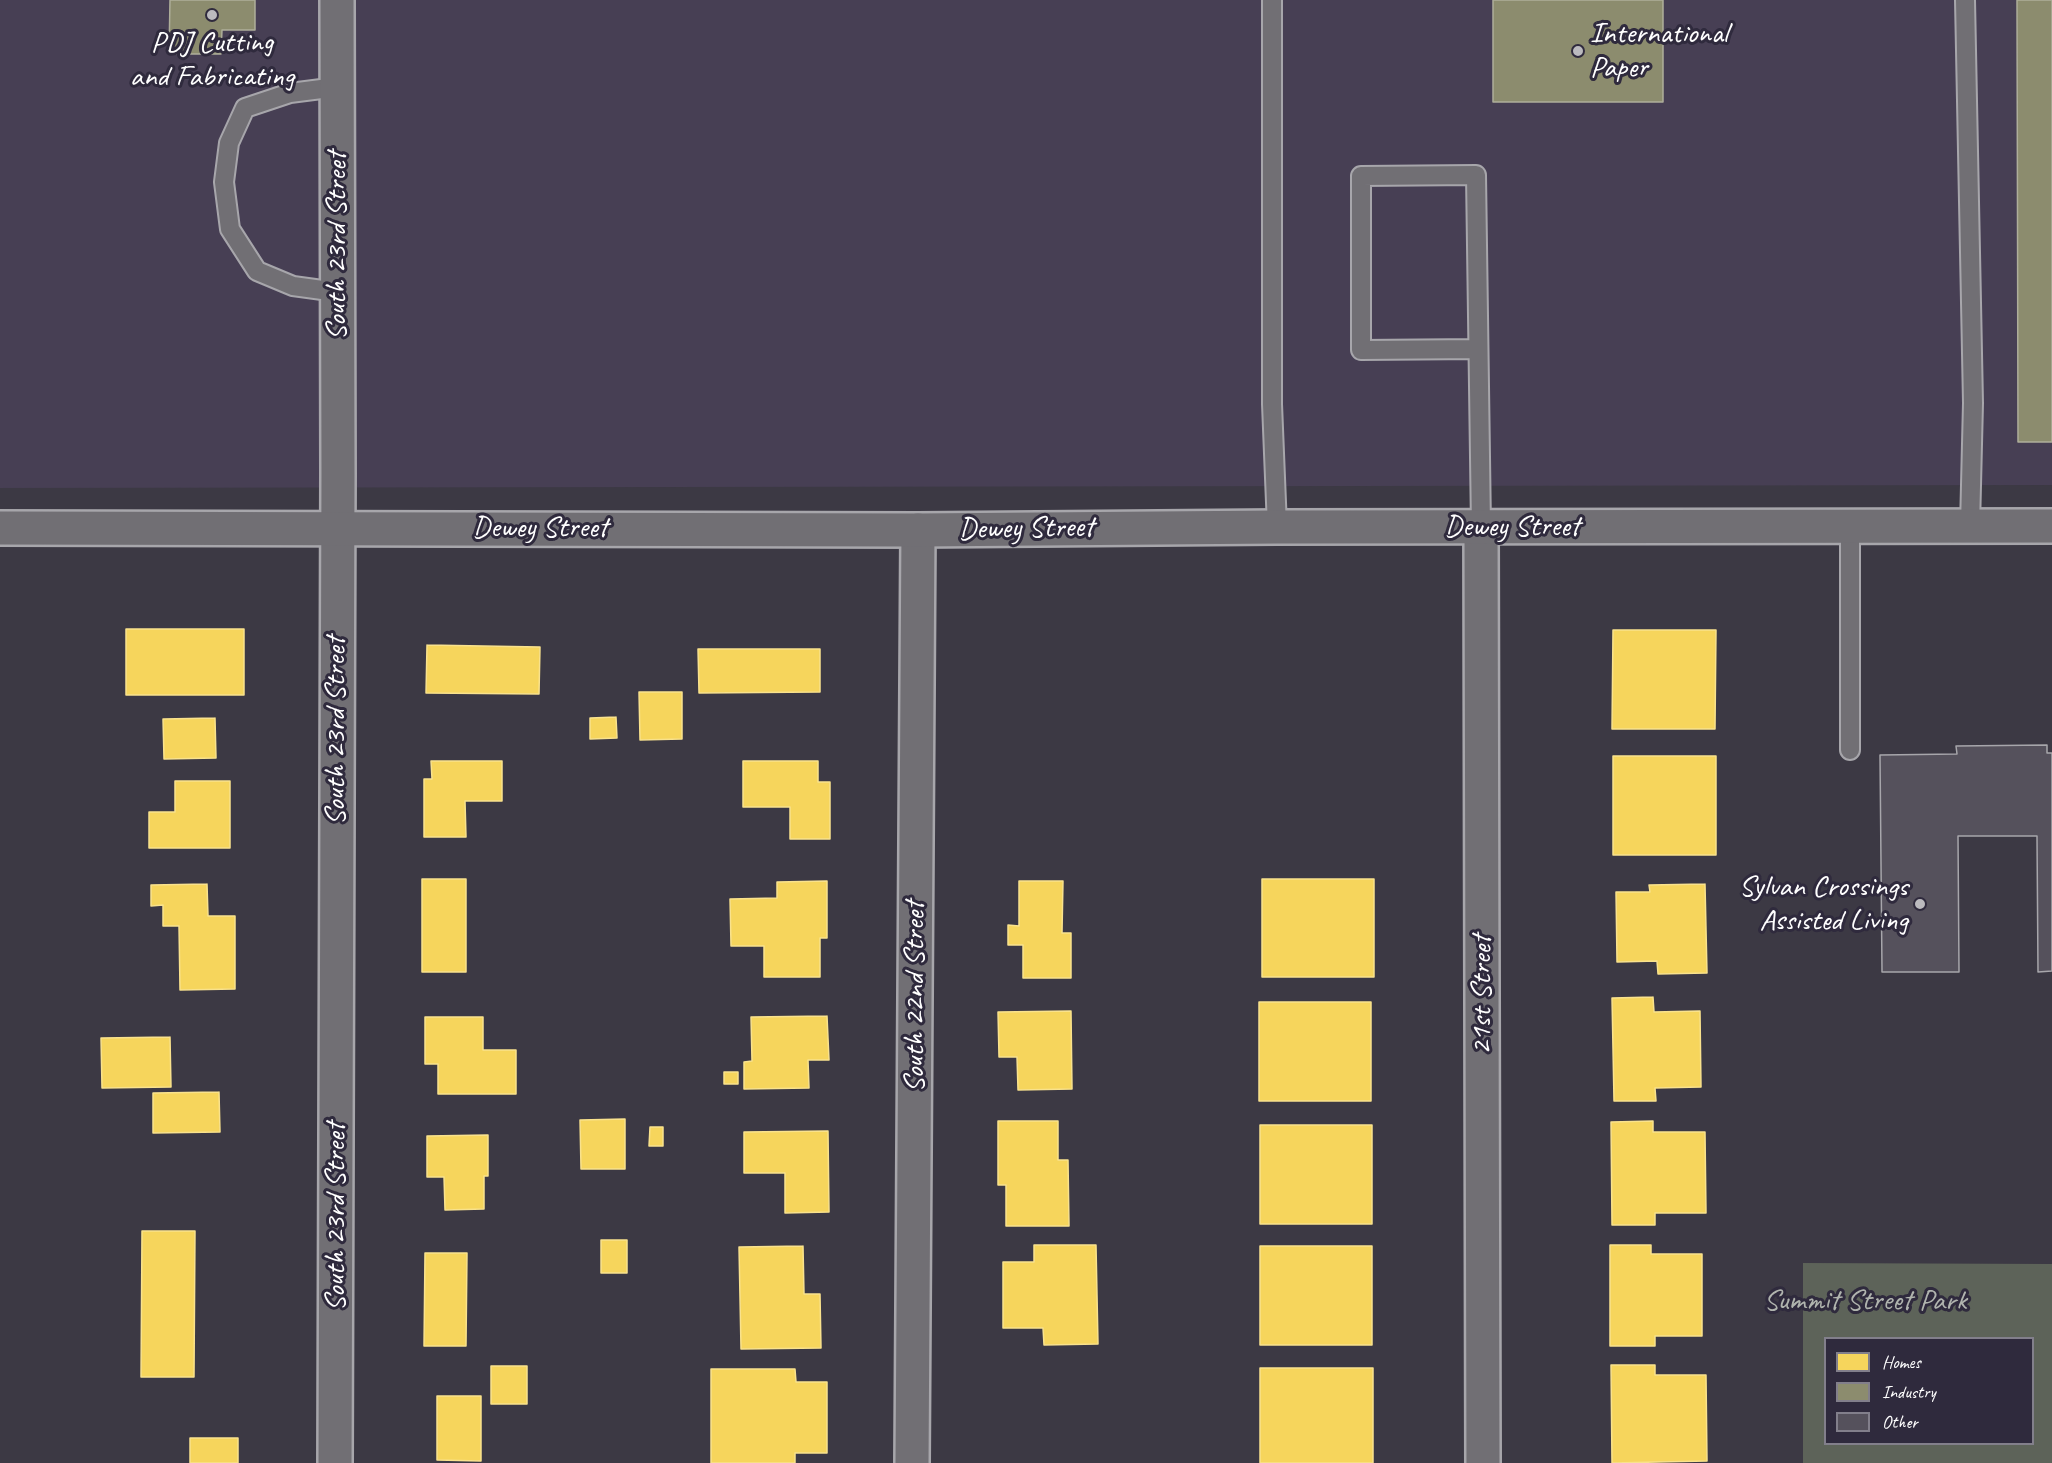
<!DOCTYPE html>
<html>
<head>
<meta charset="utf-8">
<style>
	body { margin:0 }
	#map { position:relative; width:2052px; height:1463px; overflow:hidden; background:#3c3944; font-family:Caveat,sans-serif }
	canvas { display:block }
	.legend { position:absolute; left:1824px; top:1337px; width:210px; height:108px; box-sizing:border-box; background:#2f2a3d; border:2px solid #827f8b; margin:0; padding:8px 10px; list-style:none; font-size:18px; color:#fff }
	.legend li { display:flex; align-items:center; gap:12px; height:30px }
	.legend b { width:30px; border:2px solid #827f8b }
</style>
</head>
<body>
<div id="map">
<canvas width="2052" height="1463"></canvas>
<ul class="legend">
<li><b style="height:16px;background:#f6d55c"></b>Homes</li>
<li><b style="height:16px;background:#8c8c6e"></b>Industry</li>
<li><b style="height:16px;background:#55515c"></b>Other</li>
</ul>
</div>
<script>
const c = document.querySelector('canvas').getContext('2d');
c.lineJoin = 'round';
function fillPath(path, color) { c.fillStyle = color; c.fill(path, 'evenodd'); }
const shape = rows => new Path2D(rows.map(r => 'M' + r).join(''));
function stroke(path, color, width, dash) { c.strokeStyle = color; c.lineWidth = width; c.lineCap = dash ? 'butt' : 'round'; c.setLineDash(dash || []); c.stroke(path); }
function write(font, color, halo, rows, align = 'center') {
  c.font = font + ' Caveat,sans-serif'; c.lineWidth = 6; c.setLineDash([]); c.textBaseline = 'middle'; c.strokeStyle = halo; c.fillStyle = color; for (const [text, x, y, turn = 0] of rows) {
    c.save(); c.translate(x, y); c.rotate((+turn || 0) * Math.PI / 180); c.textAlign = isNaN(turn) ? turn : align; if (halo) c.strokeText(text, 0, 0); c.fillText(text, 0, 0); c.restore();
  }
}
fillPath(shape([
	[0,0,2052,0,2052,485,0,488]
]), '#473f54');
fillPath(shape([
	[1803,1263,2052,1264,2052,1463,1803,1463],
	[1826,1338,2032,1338,2032,1444,1826,1444]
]), '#5d6359');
const homes = shape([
	[126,629,244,629,244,695,126,695,126,629],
	[1613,630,1716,630,1715,729,1612,729,1613,630],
	[427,645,540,647,539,694,426,693,427,645],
	[698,649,820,649,820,692,699,693,698,649],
	[639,692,682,692,682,739,640,740,639,692],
	[616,717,617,738,590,739,590,718,616,717],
	[215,718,216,758,164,759,163,719,215,718],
	[1613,756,1716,756,1716,855,1613,855,1613,756],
	[431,761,502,761,502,801,465,801,466,837,424,837,424,779,432,779,431,761],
	[743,761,818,761,818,782,830,782,830,839,790,839,790,807,743,807,743,761],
	[175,781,230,781,230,848,149,848,149,812,175,812,175,781],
	[422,879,466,879,466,972,422,972,422,879],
	[1262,879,1374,879,1374,977,1262,977,1262,879],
	[827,881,827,938,820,938,820,977,764,977,764,946,731,946,730,899,777,898,777,882,827,881],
	[1019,881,1063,881,1062,933,1071,933,1071,978,1023,978,1023,945,1008,945,1008,925,1019,926,1019,881],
	[207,884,208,916,235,916,235,989,180,990,179,926,163,926,163,905,151,906,151,885,207,884],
	[1705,884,1707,973,1658,974,1657,961,1617,962,1616,892,1650,892,1649,885,1705,884],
	[1653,997,1654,1012,1700,1011,1701,1087,1655,1088,1656,1101,1614,1101,1612,998,1653,997],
	[1259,1002,1371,1002,1371,1101,1259,1101,1259,1002],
	[1071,1011,1072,1089,1018,1090,1017,1057,999,1057,998,1012,1071,1011],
	[827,1016,829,1060,808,1060,809,1088,744,1089,744,1062,752,1061,751,1017,827,1016],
	[425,1017,483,1017,483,1050,516,1050,516,1094,438,1094,438,1064,425,1064,425,1017],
	[170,1037,171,1087,102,1088,101,1038,170,1037],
	[724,1072,738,1072,738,1084,724,1084,724,1072],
	[219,1092,220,1132,153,1133,153,1093,219,1092],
	[625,1119,625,1169,581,1169,580,1120,625,1119],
	[998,1121,1058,1121,1058,1160,1068,1160,1069,1226,1006,1226,1006,1185,998,1185,998,1121],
	[1653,1121,1653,1132,1705,1132,1706,1213,1655,1213,1655,1225,1612,1225,1611,1122,1653,1121],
	[1260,1125,1372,1125,1372,1224,1260,1224,1260,1125],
	[650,1127,663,1127,663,1146,649,1146,650,1127],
	[828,1131,829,1212,785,1213,785,1173,744,1173,744,1132,828,1131],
	[488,1135,488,1176,484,1176,484,1209,445,1210,444,1177,427,1177,427,1136,488,1135],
	[142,1231,195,1231,194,1377,141,1377,142,1231],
	[601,1240,627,1240,627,1273,601,1273,601,1240],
	[1034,1245,1096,1245,1098,1344,1044,1345,1043,1328,1003,1328,1003,1262,1034,1262,1034,1245],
	[1610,1245,1651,1245,1651,1254,1702,1254,1702,1336,1655,1336,1655,1346,1610,1346,1610,1245],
	[803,1246,804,1294,820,1294,821,1348,741,1349,739,1247,803,1246],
	[1260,1246,1372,1246,1372,1345,1260,1345,1260,1246],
	[425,1253,467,1253,466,1346,424,1346,425,1253],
	[1611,1365,1655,1365,1655,1375,1706,1375,1707,1461,1612,1463,1611,1365],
	[491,1366,527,1366,527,1404,491,1404,491,1366],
	[1260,1368,1373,1368,1373,1463,1260,1463,1260,1368],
	[711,1369,795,1369,796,1382,827,1382,827,1453,795,1453,795,1463,711,1463,711,1369],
	[437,1396,481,1396,481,1461,437,1460,437,1396],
	[190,1438,238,1438,238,1463,190,1463,190,1438]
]);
fillPath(homes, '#f6d55c');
stroke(homes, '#f9e28d', 1.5);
const industry = shape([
	[170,0,255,0,255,30,222,30,221,54,169,54,170,0],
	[1493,0,1663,0,1663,102,1493,102,1493,0],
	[2017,0,2052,0,2052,442,2018,442,2017,0]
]);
fillPath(industry, '#8c8c6e');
stroke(industry, '#aeae9a', 1.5);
const building = shape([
	[2047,745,2047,753,2052,753,2052,971,2038,972,2037,836,1958,836,1959,972,1882,972,1880,755,1957,754,1956,746,2047,745]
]);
fillPath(building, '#55515c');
stroke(building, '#a7a6ab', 1.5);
const service = shape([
	[1272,0,1272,404,1277,527],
	[1965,0,1973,403,1970,526],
	[337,292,293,286,257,271,230,229,224,182,229,143,245,108,290,93,337,87],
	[1478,349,1361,350,1361,176,1476,175,1481,527],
	[1850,526,1850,750]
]);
const minor = shape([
	[1481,527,1483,1463],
	[335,1463,338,473,337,0],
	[912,1463,918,530]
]);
const tertiary = shape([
	[0,528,918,530,1277,527,2052,526]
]);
stroke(service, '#a7a6ab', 22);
stroke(minor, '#a7a6ab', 38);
stroke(tertiary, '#a7a6ab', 38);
stroke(service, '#716f74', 18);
stroke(minor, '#716f74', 33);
stroke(tertiary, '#716f74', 33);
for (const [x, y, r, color] of [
	[212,15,6,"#bbbabe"],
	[1578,51,6,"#bbbabe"],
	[1920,904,6,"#bbbabe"]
]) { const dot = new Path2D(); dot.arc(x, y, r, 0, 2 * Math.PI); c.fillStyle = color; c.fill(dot); stroke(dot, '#2f2a3d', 2); }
write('30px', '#fff', '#2f2a3d', [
	["International",1590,34],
	["Paper",1590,68],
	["PDJ Cutting",212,43,"center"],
	["and Fabricating",212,77,"center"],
	["Sylvan Crossings",1908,887,"right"],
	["Assisted Living",1908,921,"right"]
], 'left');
write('30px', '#fff', '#2f2a3d', [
	["South 23rd Street",337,246,-90],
	["Dewey Street",1512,527],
	["Dewey Street",540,528],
	["Dewey Street",1026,529,-1],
	["South 23rd Street",336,731,-90],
	["21st Street",1482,995,-90],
	["South 22nd Street",915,997,-90],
	["South 23rd Street",336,1217,-90]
]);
write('30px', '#b0b4ae', '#2f2a3d', [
	["Summit Street Park",1865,1301]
]);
</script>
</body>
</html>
